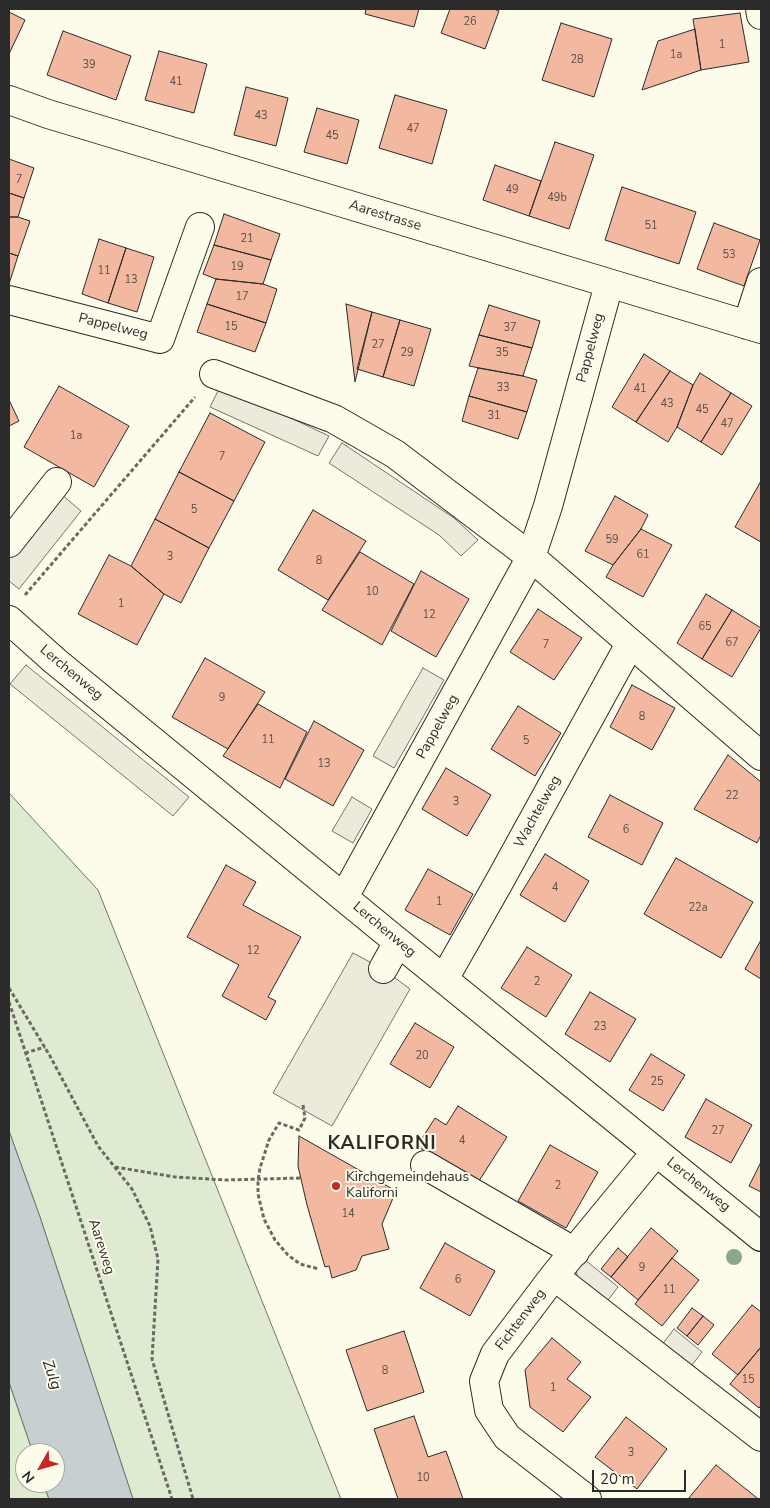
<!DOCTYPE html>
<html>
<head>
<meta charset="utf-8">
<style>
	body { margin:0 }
	#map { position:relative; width:770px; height:1508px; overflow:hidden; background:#fdfbea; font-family:"Nunito Sans",sans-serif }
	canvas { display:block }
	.frame { position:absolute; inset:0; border:10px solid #2b2b2b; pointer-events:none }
	.north { position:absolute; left:15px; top:1443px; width:50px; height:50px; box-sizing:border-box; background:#fdfbea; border:1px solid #a9a89e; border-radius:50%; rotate:232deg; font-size:14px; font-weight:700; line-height:20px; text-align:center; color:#2b2b2b }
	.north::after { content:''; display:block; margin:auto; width:18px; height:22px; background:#c62828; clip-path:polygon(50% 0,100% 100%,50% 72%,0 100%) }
	.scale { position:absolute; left:592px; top:1470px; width:94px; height:22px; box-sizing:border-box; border:2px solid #2b2b2b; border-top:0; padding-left:6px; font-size:15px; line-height:18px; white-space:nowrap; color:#2b2b2b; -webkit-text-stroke:4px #fdfbea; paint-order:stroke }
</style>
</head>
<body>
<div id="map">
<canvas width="770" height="1508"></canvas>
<div class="frame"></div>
<div class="north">N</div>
<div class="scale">20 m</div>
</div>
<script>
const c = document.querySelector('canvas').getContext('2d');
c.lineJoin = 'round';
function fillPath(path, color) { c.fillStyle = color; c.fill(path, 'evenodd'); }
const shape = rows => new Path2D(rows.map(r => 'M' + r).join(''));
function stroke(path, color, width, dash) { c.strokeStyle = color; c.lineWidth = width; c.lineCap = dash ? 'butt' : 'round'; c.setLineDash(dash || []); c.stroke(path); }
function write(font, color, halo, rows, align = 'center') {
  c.font = font + ' "Nunito Sans",sans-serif'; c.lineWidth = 4; c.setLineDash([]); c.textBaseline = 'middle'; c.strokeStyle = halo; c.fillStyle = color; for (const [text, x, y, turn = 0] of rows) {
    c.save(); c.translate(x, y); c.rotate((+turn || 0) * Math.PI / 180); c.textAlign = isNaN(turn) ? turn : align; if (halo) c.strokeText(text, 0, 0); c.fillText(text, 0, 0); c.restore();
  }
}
const green = shape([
	[9,793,98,890,341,1499,133,1499,40,1217,9,1131,9,793],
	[9,1382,33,1453,25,1453,25,1483,43,1483,49,1499,9,1499,9,1382]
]);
fillPath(green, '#deebd1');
stroke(green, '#74746e', 1);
const parking = shape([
	[221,385,329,436,318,456,210,407,221,385],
	[342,443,454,518,478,540,461,556,439,535,329,463,342,443],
	[61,494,81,511,19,589,9,581,9,559,61,494],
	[26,665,189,797,173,816,10,684,26,665],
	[423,668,444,680,394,768,373,756,423,668],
	[352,797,372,809,353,843,332,831,352,797],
	[353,953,383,969,410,989,332,1126,273,1093,353,953],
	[584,1259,618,1287,605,1304,578,1282,576,1269,584,1259],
	[674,1329,702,1352,689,1369,661,1346,674,1329]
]);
fillPath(parking, '#eceadb');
stroke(parking, '#74746e', 1);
const water = shape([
	[9,1131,40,1217,133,1499,49,1499,43,1483,55,1483,55,1453,33,1453,9,1382,9,1131]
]);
fillPath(water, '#c7d0d0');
stroke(water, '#74746e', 1);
const building = shape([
	[366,9,419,9,414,27,365,14,366,9],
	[450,9,494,9,499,11,485,49,441,33,450,9],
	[9,12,25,20,9,54,9,12],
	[740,13,749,62,701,70,693,19,740,13],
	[561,23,612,39,594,97,542,80,561,23],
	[695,29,701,70,642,90,658,41,695,29],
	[63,31,131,56,116,100,47,75,63,31],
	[159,51,207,64,194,113,145,100,159,51],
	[246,87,288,98,276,146,234,135,246,87],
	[395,95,447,110,432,164,379,148,395,95],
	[317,108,359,120,347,164,304,152,317,108],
	[555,142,594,155,569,229,529,216,555,142],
	[9,159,34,168,24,198,9,193,9,159],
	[495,165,541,181,529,216,483,200,495,165],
	[622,187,696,212,679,264,605,240,622,187],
	[9,193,24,198,18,217,9,217,9,193],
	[224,214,280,234,271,260,214,245,224,214],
	[9,217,18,217,30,221,18,256,9,253,9,217],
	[714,223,760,240,744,286,697,269,714,223],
	[99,239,126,248,108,303,82,294,99,239],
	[214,245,271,260,263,284,216,279,203,274,214,245],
	[126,248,154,257,137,312,108,303,126,248],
	[9,253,18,256,9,284,9,253],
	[216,279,263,284,277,289,266,323,207,304,216,279],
	[207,304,266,323,255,352,197,332,207,304],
	[346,304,372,312,355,382,346,304],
	[489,305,540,321,532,348,479,335,489,305],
	[372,312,400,320,383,377,357,369,372,312],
	[400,320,431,329,414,386,383,377,400,320],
	[479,335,532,348,523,376,469,366,479,335],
	[644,354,670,371,636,422,612,407,644,354],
	[478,368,523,376,537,380,527,412,469,396,478,368],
	[670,371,693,385,677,427,668,442,636,422,670,371],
	[700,373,731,393,701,442,677,427,693,385,700,373],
	[59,386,129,426,94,487,24,447,59,386],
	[731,393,752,406,722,455,701,442,731,393],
	[469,396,527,412,518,439,462,421,469,396],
	[9,400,19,421,9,426,9,400],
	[210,413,265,442,234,501,179,472,210,413],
	[179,472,234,501,209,548,155,519,179,472],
	[761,481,761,542,735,527,761,481],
	[615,496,648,515,641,529,613,565,585,551,615,496],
	[313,510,366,541,328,600,278,570,313,510],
	[155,519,209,548,181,603,164,594,131,566,155,519],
	[641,529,672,545,643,597,606,577,613,565,641,529],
	[360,552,414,584,382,645,322,610,360,552],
	[109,555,131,566,164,594,137,645,78,614,109,555],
	[421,571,469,599,436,657,391,631,421,571],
	[706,594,732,610,702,659,677,643,706,594],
	[538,609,582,638,554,680,510,652,538,609],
	[732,610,761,628,732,677,702,659,732,610],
	[205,658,265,692,228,749,172,717,205,658],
	[632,685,675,708,652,750,610,727,632,685],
	[258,704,307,732,280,788,223,756,258,704],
	[518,706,561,733,535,776,491,749,518,706],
	[314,721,364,750,333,806,285,779,314,721],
	[728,755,761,782,761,835,757,843,694,809,728,755],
	[446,768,491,795,467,836,422,809,446,768],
	[610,795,663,823,642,865,588,837,610,795],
	[545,854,589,881,565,922,520,895,545,854],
	[676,858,753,902,721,958,644,914,676,858],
	[226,865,256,882,243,905,301,937,268,997,276,1001,266,1020,222,996,239,965,187,937,226,865],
	[428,869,473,894,450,935,405,910,428,869],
	[761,940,761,979,745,969,761,940],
	[527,947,572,975,546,1017,501,988,527,947],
	[590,992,636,1019,610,1062,565,1034,590,992],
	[415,1023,454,1047,430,1088,390,1064,415,1023],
	[651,1054,685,1075,663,1111,629,1090,651,1054],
	[706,1099,752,1125,731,1163,685,1137,706,1099],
	[458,1106,507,1137,477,1184,417,1146,435,1118,446,1125,458,1106],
	[299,1136,396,1191,382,1224,389,1249,362,1256,356,1270,332,1278,329,1266,325,1267,307,1205,298,1166,299,1136],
	[550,1145,598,1172,566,1228,518,1201,550,1145],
	[761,1162,761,1192,749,1186,761,1162],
	[651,1228,678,1251,638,1300,611,1277,651,1228],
	[445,1243,495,1271,470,1316,420,1288,445,1243],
	[618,1248,628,1257,611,1277,601,1269,618,1248],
	[672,1258,699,1280,662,1326,635,1304,672,1258],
	[752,1305,761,1312,761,1347,738,1375,712,1354,752,1305],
	[692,1308,703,1316,687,1336,677,1328,692,1308],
	[703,1316,714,1325,698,1345,687,1336,703,1316],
	[404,1331,424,1392,367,1411,346,1350,404,1331],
	[552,1338,581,1362,567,1379,591,1397,563,1432,530,1407,525,1370,552,1338],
	[761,1347,761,1405,759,1408,730,1384,761,1347],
	[414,1416,428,1457,446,1451,463,1499,398,1499,374,1429,414,1416],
	[626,1417,667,1449,637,1489,595,1457,626,1417],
	[716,1465,757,1498,756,1499,688,1499,716,1465]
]);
fillPath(building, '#f2b8a0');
stroke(building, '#2b2b2b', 1);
const minor = shape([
	[760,9,761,15],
	[9,100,48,114,761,329],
	[9,300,160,339,200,227],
	[747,325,761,282],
	[214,374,334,419,395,454,531,557,761,756],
	[9,543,57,482],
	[9,620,55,661,398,942,761,1237],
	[344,897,531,557,548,506,609,284],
	[383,969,398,942],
	[444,979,498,884,630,644],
	[425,1165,575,1252],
	[554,1276,761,1437],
	[587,1499,507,1437,489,1410,484,1381,495,1354,554,1276,656,1152]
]);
stroke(minor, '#2b2b2b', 30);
stroke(shape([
	[25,595,195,397],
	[9,988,50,1056,98,1146,132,1189,150,1226,158,1259,152,1359,193,1499],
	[9,1002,172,1499],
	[25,1053,45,1047],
	[303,1105,305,1118,299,1130,279,1123,269,1140,260,1168,258,1180,258,1194,264,1219,275,1240,288,1255,300,1264,319,1269],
	[115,1167,175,1177,226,1180,301,1178]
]), '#6a6964', 3, [4, 2.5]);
stroke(minor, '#fdfbea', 28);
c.fillStyle = '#8ea78a';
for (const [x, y] of [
	[734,1257]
]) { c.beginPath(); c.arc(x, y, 8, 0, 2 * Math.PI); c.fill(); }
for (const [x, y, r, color] of [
	[336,1186,5,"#c62828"]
]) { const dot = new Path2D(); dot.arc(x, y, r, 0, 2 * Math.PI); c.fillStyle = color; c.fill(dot); stroke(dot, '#fdfbea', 2); }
write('11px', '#5d4e48', null, [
	["26",470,22],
	["1",722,45],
	["1a",676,55],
	["28",577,60],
	["39",89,65],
	["41",176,82],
	["43",261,116],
	["47",413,129],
	["45",332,136],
	["7",19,180],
	["49",512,190],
	["49b",557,198],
	["51",651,226],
	["21",247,239],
	["53",729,255],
	["19",237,267],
	["11",104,271],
	["13",131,280],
	["17",242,297],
	["15",231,327],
	["37",510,328],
	["27",378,345],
	["29",407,353],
	["35",502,353],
	["33",503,388],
	["41",640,389],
	["43",667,404],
	["45",702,410],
	["31",494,416],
	["47",727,424],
	["1a",76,436],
	["7",222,457],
	["5",194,510],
	["59",612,540],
	["61",643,555],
	["3",170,557],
	["8",319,561],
	["10",372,592],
	["1",121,604],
	["12",429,615],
	["65",705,627],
	["67",732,643],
	["7",546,645],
	["9",222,698],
	["8",642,717],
	["11",268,740],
	["5",526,741],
	["13",324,764],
	["22",732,796],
	["3",456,802],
	["6",626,830],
	["4",555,888],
	["1",439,902],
	["22a",698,908],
	["12",253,951],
	["2",537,982],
	["23",600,1027],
	["20",422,1056],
	["25",657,1082],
	["27",718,1131],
	["4",462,1141],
	["2",558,1186],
	["14",348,1214],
	["9",642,1268],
	["6",458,1280],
	["11",669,1290],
	["8",385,1371],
	["15",748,1380],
	["1",553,1388],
	["3",631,1453],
	["10",423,1478]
]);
write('14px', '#2b2b2b', '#fdfbea', [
	["Aarestrasse",385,216,17],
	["Pappelweg",113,327,14],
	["Pappelweg",591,348,-75],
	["Lerchenweg",71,673,40],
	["Pappelweg",438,727,-61],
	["Wachtelweg",538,812,-61],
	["Lerchenweg",384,930,40],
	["Lerchenweg",698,1185,39],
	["Aareweg",101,1247,72],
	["Fichtenweg",521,1320,-53]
]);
write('14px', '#2b2b2b', '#fdfbea', [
	["Kirchgemeindehaus",346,1178],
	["Kaliforni",346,1194]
], 'left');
write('italic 15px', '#2b2b2b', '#fdfbea', [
	["Zulg",51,1375,71]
]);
c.letterSpacing = '1px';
write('bold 19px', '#2b2b2b', '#fdfbea', [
	["KALIFORNI",382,1144]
]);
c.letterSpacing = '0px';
</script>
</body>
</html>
